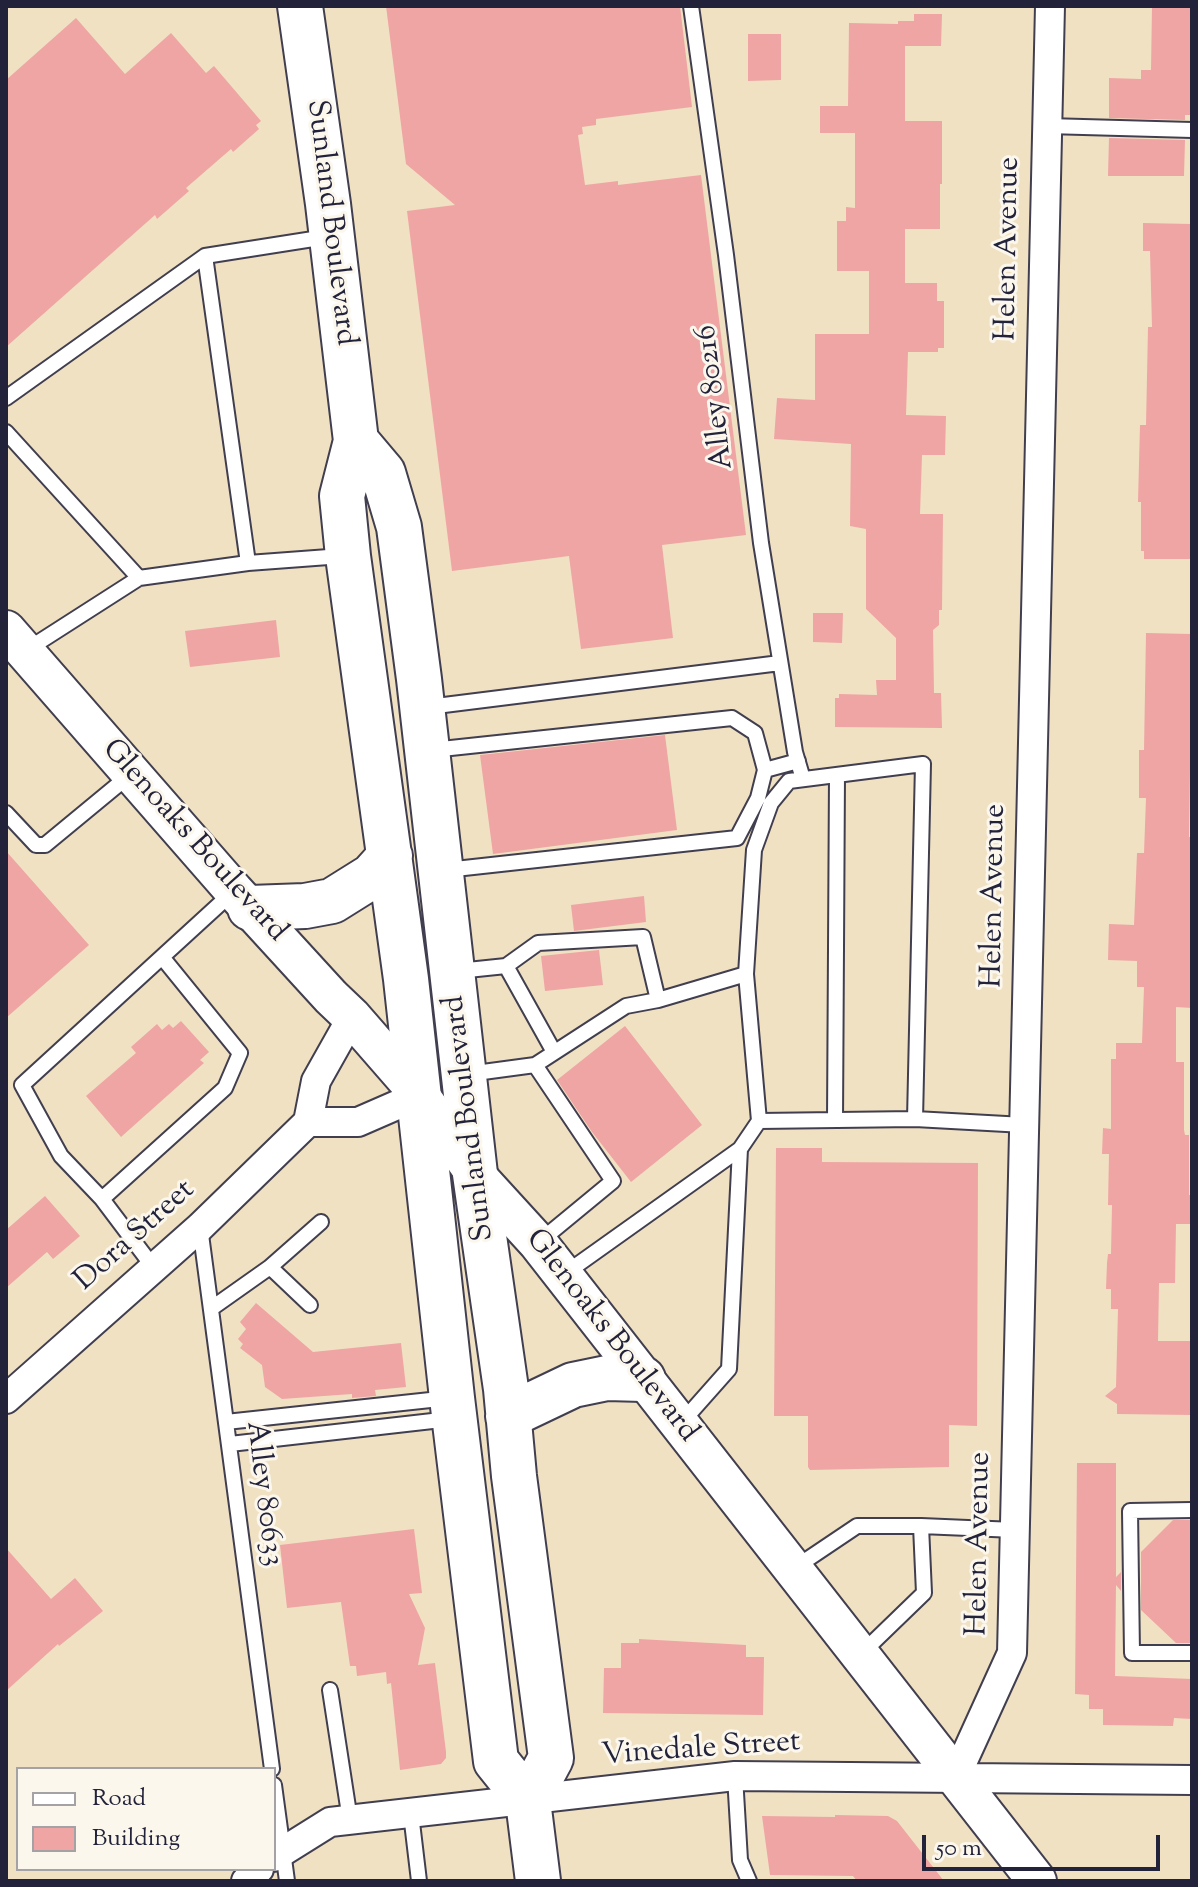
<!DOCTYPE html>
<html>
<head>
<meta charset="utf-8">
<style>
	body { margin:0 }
	#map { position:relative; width:1198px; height:1887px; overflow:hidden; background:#f0e1c3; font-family:"Sorts Mill Goudy",serif }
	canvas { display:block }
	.frame { position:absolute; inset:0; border:8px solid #22223b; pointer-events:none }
	.legend { position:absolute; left:16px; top:1767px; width:260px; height:104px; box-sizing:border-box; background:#fbf7ec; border:2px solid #a4a2a5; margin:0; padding:10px 14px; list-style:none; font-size:24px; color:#22223b }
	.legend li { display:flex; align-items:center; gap:16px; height:40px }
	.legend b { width:40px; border:2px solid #a4a2a5 }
	.scale { position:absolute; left:922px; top:1835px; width:238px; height:36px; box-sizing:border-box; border:4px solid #22223b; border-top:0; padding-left:10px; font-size:24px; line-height:28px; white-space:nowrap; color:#22223b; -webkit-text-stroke:6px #fbf7ec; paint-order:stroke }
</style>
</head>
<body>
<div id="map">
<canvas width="1198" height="1887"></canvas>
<div class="frame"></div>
<ul class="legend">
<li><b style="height:10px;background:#fff"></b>Road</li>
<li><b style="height:22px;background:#efa5a4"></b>Building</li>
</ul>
<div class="scale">50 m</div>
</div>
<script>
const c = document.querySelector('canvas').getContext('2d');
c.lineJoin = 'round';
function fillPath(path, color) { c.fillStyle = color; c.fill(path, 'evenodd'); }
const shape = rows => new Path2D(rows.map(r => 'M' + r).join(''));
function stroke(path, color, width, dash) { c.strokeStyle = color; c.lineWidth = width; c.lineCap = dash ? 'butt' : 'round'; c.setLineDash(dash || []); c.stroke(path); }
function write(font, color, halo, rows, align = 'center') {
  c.font = font + ' "Sorts Mill Goudy",serif'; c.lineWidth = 6; c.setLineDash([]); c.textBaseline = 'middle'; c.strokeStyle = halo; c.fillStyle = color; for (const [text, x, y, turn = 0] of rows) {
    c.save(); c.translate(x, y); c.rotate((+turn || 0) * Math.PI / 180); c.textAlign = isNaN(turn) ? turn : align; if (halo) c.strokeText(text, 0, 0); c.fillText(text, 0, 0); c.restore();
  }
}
fillPath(shape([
	[386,6,680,6,692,107,596,119,596,125,582,127,583,134,578,135,585,185,618,181,618,185,701,175,746,535,662,545,673,638,581,649,569,556,452,571,407,211,455,205,406,164],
	[1152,6,1192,6,1192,115,1185,115,1185,120,1109,118,1109,78,1141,79,1141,70,1151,70],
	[914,14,942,14,941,46,905,46,905,121,942,121,942,184,940,184,940,229,905,229,905,283,937,283,937,301,944,301,944,348,938,348,938,352,908,352,906,415,946,416,945,455,922,455,920,514,943,514,942,610,939,610,939,625,933,630,934,693,941,693,942,728,835,727,835,698,839,698,839,694,877,695,876,680,896,680,896,638,866,609,866,529,850,526,851,444,774,439,777,398,815,400,815,334,869,334,869,271,837,271,837,221,846,221,846,207,855,208,855,133,820,133,820,106,848,106,849,23,898,24,898,21,914,21],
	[76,18,125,74,171,33,206,73,214,66,261,121,256,125,259,129,233,152,231,149,186,188,189,191,157,219,155,215,6,347,6,80],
	[748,34,781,34,781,80,748,81],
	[1109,138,1185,140,1184,176,1108,176],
	[1143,223,1192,224,1192,559,1144,559,1144,551,1141,551,1141,502,1138,502,1140,425,1146,425,1148,327,1152,327,1150,251,1143,251],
	[813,613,843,613,842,643,813,642],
	[276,620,280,657,190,667,185,631],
	[1146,633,1192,634,1189,837,1192,837,1192,1008,1176,1007,1176,1062,1184,1062,1184,1130,1185,1135,1189,1135,1189,1195,1192,1195,1192,1224,1176,1224,1175,1283,1159,1283,1158,1341,1192,1341,1192,1415,1117,1414,1117,1404,1105,1396,1116,1387,1118,1309,1111,1309,1111,1289,1106,1289,1107,1263,1108,1254,1111,1254,1112,1205,1108,1205,1109,1154,1102,1154,1103,1128,1111,1129,1111,1059,1116,1059,1116,1043,1142,1043,1144,987,1137,987,1137,961,1108,960,1109,924,1134,925,1137,853,1144,853,1146,798,1139,798,1139,750,1144,750],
	[665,735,677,830,493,854,480,755],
	[6,851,89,945,6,1018],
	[644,896,646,922,574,931,571,905],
	[599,950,603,985,545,991,541,956],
	[181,1021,209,1052,200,1060,204,1063,121,1137,86,1096,136,1053,131,1047,157,1024,162,1030,169,1024,173,1028],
	[625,1026,702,1125,631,1182,592,1132,557,1080],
	[776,1148,822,1148,822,1162,978,1163,977,1426,949,1425,949,1467,810,1470,808,1467,808,1416,774,1416],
	[45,1196,80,1236,53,1259,47,1252,6,1288,6,1230],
	[256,1303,313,1352,401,1343,406,1387,375,1390,376,1396,352,1398,352,1394,282,1399,265,1387,262,1365,240,1348,243,1344,238,1339,246,1329,240,1322],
	[1077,1463,1116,1463,1116,1577,1121,1572,1121,1591,1116,1585,1115,1676,1192,1679,1192,1719,1174,1718,1173,1726,1103,1725,1103,1709,1089,1709,1089,1695,1075,1694],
	[1173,1520,1192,1520,1192,1643,1176,1643,1141,1610,1141,1552],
	[414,1529,422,1593,409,1594,425,1628,418,1665,435,1663,446,1752,446,1758,441,1764,400,1770,391,1683,387,1684,386,1672,357,1676,356,1666,350,1666,341,1602,287,1608,280,1545],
	[6,1548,51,1599,75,1578,103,1611,59,1646,58,1644,6,1691],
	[639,1639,746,1645,746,1657,764,1657,763,1715,603,1713,604,1668,621,1668,621,1643,639,1643],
	[835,1815,888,1816,897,1821,944,1881,857,1881,853,1876,770,1875,762,1816,835,1817]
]), '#efa5a4');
const lane = shape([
	[691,6,726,255,761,543,795,752,803,779],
	[1047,126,1192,130],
	[205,256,248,563],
	[6,398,205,256,326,237],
	[6,432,139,578],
	[25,651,139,578,248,563,342,556],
	[428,707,780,663],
	[432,750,732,718,755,733,765,770,758,798,737,838,446,870],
	[765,770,798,761],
	[6,813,36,845,45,845,131,774],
	[162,957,240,1053,225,1088,102,1199,61,1156,22,1085,234,891],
	[506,966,554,1052],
	[458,971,506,966,538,943,643,937,658,1000],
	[535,1065,613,1181,539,1242],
	[468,1074,535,1065,626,1006,658,1000,746,974],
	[835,1120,837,775],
	[759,1121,915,1119,1024,1125],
	[102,1199,154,1268],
	[200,1227,272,1769],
	[270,1267,321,1222],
	[563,1275,740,1149,759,1121,746,974,754,850,771,803,789,781,923,764,915,1119],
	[212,1308,270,1267,310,1305],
	[226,1422,449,1398],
	[682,1422,729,1369,740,1149],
	[230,1444,450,1419],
	[1192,1510,1130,1511,1132,1653,1192,1653],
	[921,1526,1015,1530],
	[793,1569,857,1526,921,1526,924,1593,862,1653],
	[330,1690,350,1820],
	[735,1776,740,1860,749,1881],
	[274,1785,287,1881],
	[411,1814,419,1881]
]);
const street = shape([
	[308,1122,358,1122,420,1095],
	[6,1399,200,1227,308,1122,316,1081,352,1017],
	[956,1776,1012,1653,1050,6],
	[274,1857,330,1822,735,1776,1192,1780],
	[246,1881,259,1869]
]);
const secondary = shape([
	[6,630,234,891,331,997,352,1017,420,1095,475,1174,538,1243,1037,1881]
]);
const primary = shape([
	[300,6,328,204,356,441,342,496,348,556,406,979,452,1398,496,1761,528,1801,538,1881],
	[356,441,383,473,399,527,419,679,475,1174,506,1389,514,1476,551,1758,528,1801],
	[250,908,305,906,332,901,372,876,390,856],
	[508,1416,573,1385,607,1378,643,1379]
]);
stroke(lane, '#413f4f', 18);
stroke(street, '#413f4f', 32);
stroke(secondary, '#413f4f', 42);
stroke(primary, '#413f4f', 48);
stroke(lane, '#fff', 14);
stroke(street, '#fff', 28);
stroke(secondary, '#fff', 38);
stroke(primary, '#fff', 44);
write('30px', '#22223b', '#fbf7ec', [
	["Sunland Boulevard",329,223,83],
	["Helen Avenue",1010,249,-89],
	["Alley 80216",717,397,-97],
	["Glenoaks Boulevard",193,842,48],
	["Helen Avenue",996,896,-89],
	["Sunland Boulevard",471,1118,-97],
	["Dora Street",136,1237,-42],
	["Glenoaks Boulevard",610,1337,52],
	["Alley 80633",262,1494,83],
	["Helen Avenue",981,1544,-89],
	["Vinedale Street",701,1751,-4]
]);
</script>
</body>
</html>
